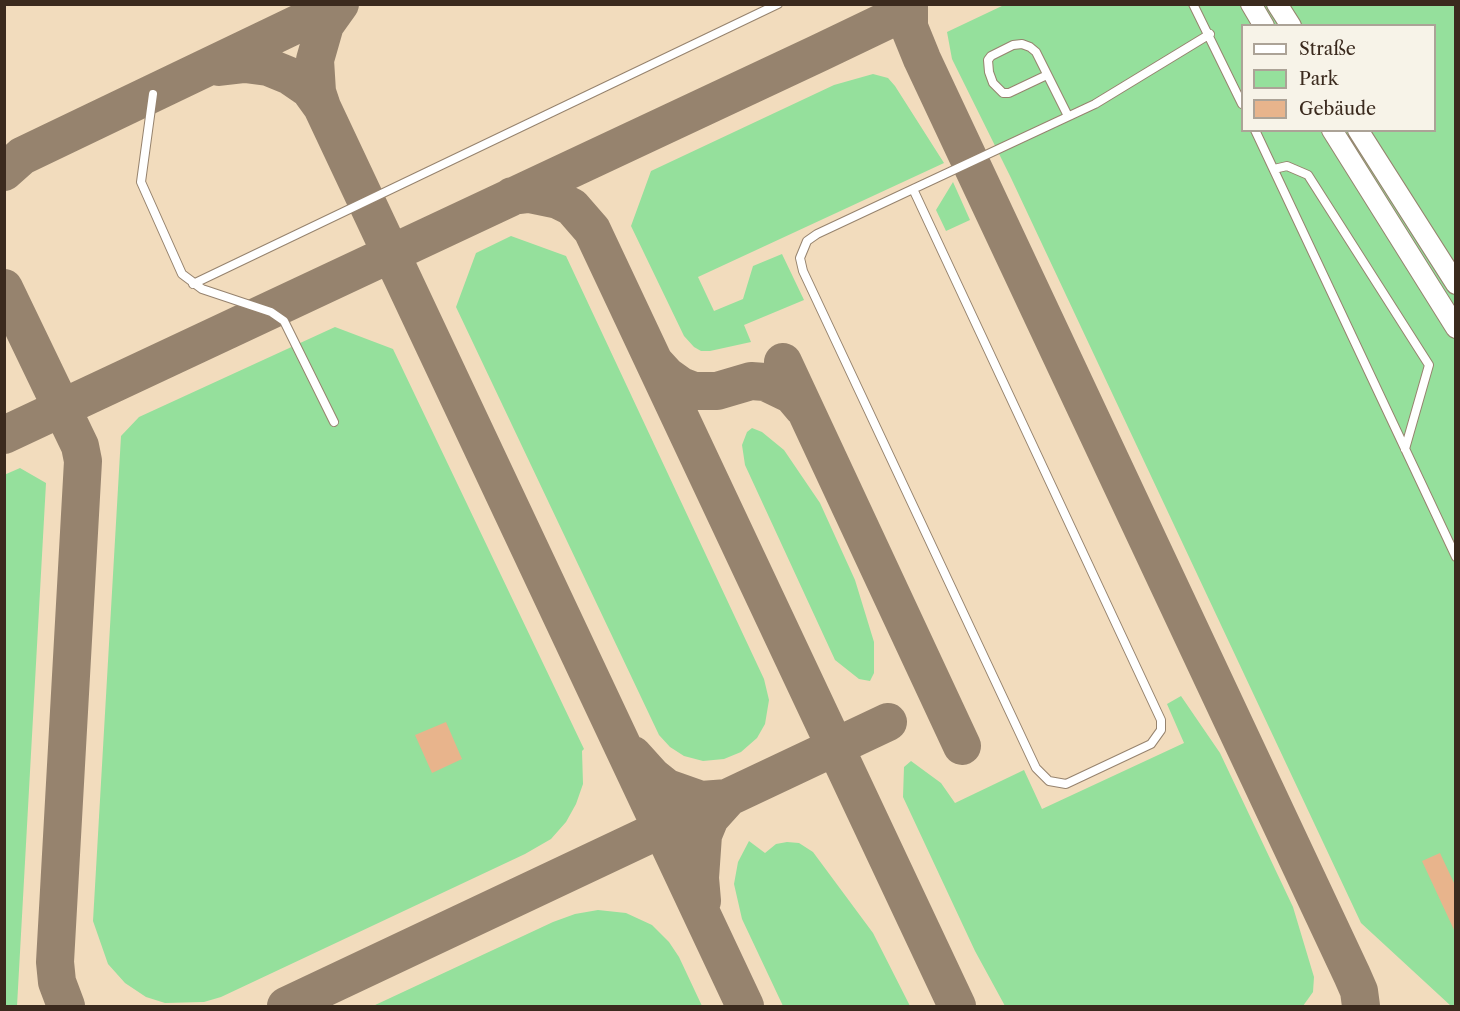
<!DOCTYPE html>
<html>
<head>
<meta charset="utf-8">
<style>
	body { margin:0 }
	#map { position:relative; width:1460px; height:1011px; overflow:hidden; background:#f2dcbd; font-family:"Libre Caslon Text",serif }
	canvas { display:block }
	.frame { position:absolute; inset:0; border:6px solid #3b2a1e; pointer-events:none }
	.legend { position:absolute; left:1241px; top:24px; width:195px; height:108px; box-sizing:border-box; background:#f7f3e8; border:2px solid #aca397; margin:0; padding:8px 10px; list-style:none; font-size:18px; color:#3b2a1e }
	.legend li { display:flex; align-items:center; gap:12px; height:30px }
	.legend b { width:30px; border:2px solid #aca397 }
</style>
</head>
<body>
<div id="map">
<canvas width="1460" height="1011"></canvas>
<div class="frame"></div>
<ul class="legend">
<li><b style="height:8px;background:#fff"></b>Straße</li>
<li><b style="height:16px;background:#95e09c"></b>Park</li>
<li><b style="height:16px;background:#e8b48c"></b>Gebäude</li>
</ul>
</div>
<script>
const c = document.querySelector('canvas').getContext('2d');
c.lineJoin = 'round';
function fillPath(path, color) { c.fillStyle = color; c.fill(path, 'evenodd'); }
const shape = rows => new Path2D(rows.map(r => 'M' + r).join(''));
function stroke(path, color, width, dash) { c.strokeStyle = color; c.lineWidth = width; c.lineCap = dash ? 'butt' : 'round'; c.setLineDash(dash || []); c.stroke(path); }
fillPath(shape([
	[1004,5,1455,5,1455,1006,1451,1006,1361,923,1011,178,952,59,947,32],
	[1242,26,1434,26,1434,130,1242,130],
	[873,74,888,78,895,86,944,163,698,277,714,311,743,299,753,266,782,254,804,300,744,325,751,342,710,351,701,351,694,347,684,336,631,226,651,171,834,85],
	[953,182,970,220,946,231,936,210],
	[511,236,566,256,764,679,769,700,765,724,757,738,741,752,724,759,703,761,684,756,670,747,659,735,456,307,476,253],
	[335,327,393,349,584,749,582,751,583,784,576,804,566,822,551,839,525,854,221,997,204,1002,165,1003,146,997,125,983,108,964,93,921,121,436,139,417],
	[752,428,762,432,784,450,820,503,855,580,874,642,874,673,870,681,859,679,835,660,745,465,742,445,747,432],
	[20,468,46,483,17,1006,5,1006,4,475],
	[1181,696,1220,753,1293,907,1314,977,1313,992,1303,1006,1005,1006,975,951,903,797,904,767,911,761,941,783,955,803,1024,770,1042,809,1184,743,1167,704],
	[749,841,765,853,776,844,787,842,799,843,813,852,873,933,910,1006,783,1006,742,919,734,884,738,862],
	[598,910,626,913,652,925,669,942,679,957,702,1006,373,1006,553,922,575,914]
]), '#95e09c');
stroke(shape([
	[340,4,325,25,315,60,317,92,322,107,745,1006],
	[909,4,909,27,922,59,1352,975,1359,991,1361,1006],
	[219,67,245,64,268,67,290,76,309,89,322,107],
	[4,172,22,156,339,4],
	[512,196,529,194,558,200,572,207,592,230,957,1006],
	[4,288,80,446,83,461,55,962,57,982,66,1006],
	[783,362,962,746],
	[656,364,667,376,681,386,694,391,717,391,751,381,765,382,792,395,803,408],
	[4,435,819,53,894,17,908,4],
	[633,755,652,776,667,788,701,800,728,798,710,818,703,835,700,878,702,901],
	[286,1006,888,722]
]), '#96836e', 38);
fillPath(shape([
	[446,722,462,759,432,773,415,735],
	[1440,853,1455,885,1455,932,1422,861]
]), '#e8b48c');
const service = shape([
	[1193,4,1242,104],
	[1047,75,1009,93,1003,93,993,83,989,72,988,60,991,56,1013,45,1022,44,1030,47,1036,52,1068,116],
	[153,94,141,182,182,274,202,289,271,312,284,321,334,422],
	[1255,130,1456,557],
	[1274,169,1287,166,1308,175,1429,365,1405,449],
	[913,189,1161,720,1161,730,1151,744,1066,784,1049,781,1036,768,803,271,800,258,807,241,817,234,913,189,1095,104,1210,34],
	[193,284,778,4]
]);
const tertiary = shape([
	[1251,4,1264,26],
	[1277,4,1291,26],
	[1332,130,1456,328],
	[1358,130,1456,284]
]);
stroke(service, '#96836e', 10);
stroke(tertiary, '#96836e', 22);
stroke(service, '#fff', 8);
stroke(tertiary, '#fff', 20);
</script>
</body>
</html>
